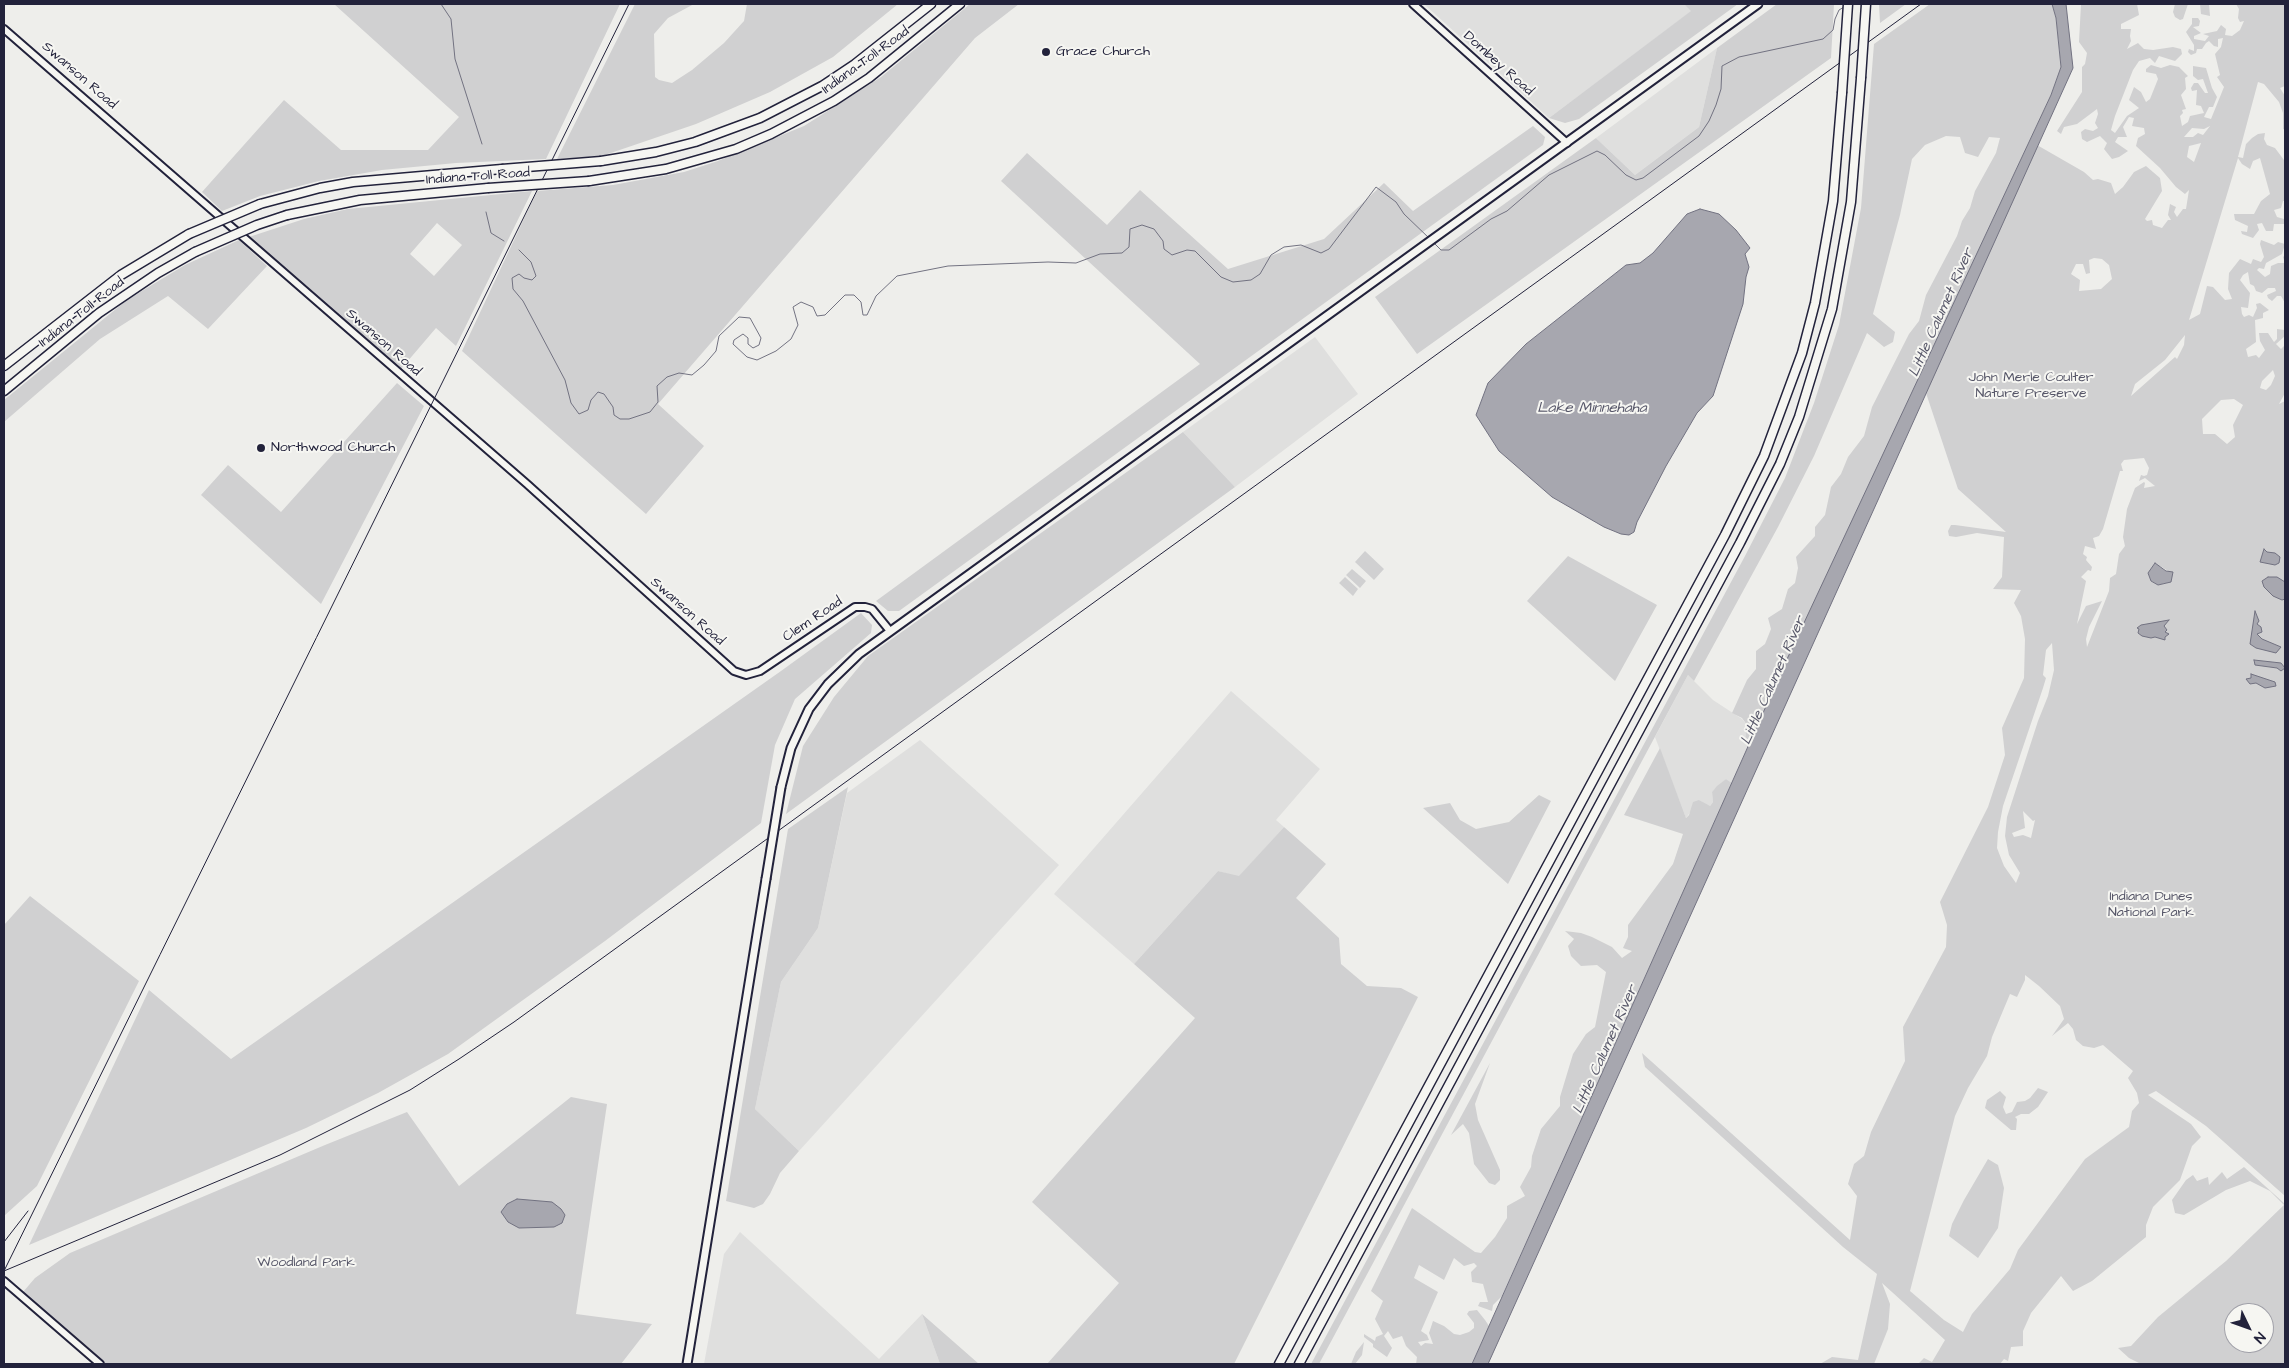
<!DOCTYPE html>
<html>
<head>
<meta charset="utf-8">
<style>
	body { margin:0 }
	#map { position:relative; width:2289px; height:1368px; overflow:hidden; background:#eeeeeb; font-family:"Architects Daughter",sans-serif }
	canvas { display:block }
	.frame { position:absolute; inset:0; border:5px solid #22223b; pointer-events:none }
	.north { position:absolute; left:2224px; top:1303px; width:50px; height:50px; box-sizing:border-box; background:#f6f6f2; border:1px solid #a1a1a9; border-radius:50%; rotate:132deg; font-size:14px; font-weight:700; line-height:20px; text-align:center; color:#22223b }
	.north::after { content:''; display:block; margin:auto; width:18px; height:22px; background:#22223b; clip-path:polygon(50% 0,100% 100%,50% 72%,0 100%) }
</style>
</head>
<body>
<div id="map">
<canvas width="2289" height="1368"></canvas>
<div class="frame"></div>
<div class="north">N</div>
</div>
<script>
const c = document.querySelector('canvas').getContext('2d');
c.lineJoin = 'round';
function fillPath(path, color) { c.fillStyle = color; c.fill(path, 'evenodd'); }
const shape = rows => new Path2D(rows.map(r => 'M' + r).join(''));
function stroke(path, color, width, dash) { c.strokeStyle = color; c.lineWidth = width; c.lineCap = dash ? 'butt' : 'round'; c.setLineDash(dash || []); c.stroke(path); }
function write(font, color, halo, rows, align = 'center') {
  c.font = font + ' "Architects Daughter",sans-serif'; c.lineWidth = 4; c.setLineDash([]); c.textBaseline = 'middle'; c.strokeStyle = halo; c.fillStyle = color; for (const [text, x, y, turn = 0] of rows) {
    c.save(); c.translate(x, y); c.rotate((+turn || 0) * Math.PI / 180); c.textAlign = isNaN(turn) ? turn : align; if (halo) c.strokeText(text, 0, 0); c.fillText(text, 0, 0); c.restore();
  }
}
fillPath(shape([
	[1424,4,1684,4,1692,11,1549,118],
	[1717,48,1699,127,1635,175,1596,138],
	[1315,337,1358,394,1235,487,1183,432],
	[1688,675,1713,700,1742,719,1747,725,1745,741,1748,747,1732,783,1726,779,1712,792,1713,802,1709,807,1699,800,1686,818,1655,737],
	[1231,691,1320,769,1276,820,1284,827,1239,877,1218,871,1134,964,1054,894],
	[920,740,1059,865,799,1151,755,1109,781,982,818,928,847,793],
	[740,1232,879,1359,922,1314,940,1364,704,1364,724,1254]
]), '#dfdfde');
fillPath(shape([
	[334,4,620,4,546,159,456,163,382,170,319,181,260,196,222,211,202,192,284,100,341,150,428,150,459,117],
	[635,4,694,4,668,18,654,34,655,77,659,80,672,83,692,70,724,43,744,21,747,4,898,4,833,57,770,92,696,124,602,156,557,159],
	[970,4,1019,4,975,38,658,404,704,446,646,514,462,351,537,191,613,185,684,172,718,161,804,126,881,77],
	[1684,4,1738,4,1579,119,1565,123,1549,118,1691,11],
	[1777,4,1834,4,1831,58,1417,354,1375,297,1596,138,1635,175,1699,127,1717,48],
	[1879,4,1906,4,1880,23],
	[1930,4,2052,4,2056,18,2061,67,2051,95,1748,747,1745,741,1747,725,1742,718,1732,713,1747,680,1756,669,1756,651,1765,644,1771,629,1768,618,1782,609,1788,589,1795,583,1798,568,1796,557,1815,536,1815,527,1825,515,1831,487,1841,474,1848,457,1864,436,1872,407,1909,334,1919,321,1926,295,1957,236,1962,221,1970,208,1975,191,1996,153,2000,138,1989,137,1978,157,1965,153,1960,137,1946,136,1925,145,1912,159,1900,215,1873,314,1895,332,1893,342,1884,347,1867,333,1814,456,1778,527,1694,681,1688,675,1319,1364,1311,1364,1745,556,1785,478,1814,403,1839,325,1861,208,1874,44],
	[2081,4,2137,4,2139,15,2121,24,2121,29,2131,29,2130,36,2131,41,2127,49,2138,43,2144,49,2153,50,2173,47,2181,49,2182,54,2175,61,2159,56,2155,63,2150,58,2139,61,2133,70,2115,116,2111,130,2115,133,2127,116,2139,108,2129,100,2134,87,2141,92,2146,102,2150,99,2158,79,2156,74,2146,72,2146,69,2151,65,2161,68,2170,65,2179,67,2188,76,2185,78,2186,89,2181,95,2186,109,2182,110,2183,113,2180,116,2182,126,2188,122,2190,116,2204,113,2201,106,2196,105,2197,90,2192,91,2191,88,2194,83,2198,83,2205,93,2208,93,2203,79,2198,80,2193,76,2193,66,2206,68,2212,88,2217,97,2213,107,2209,107,2204,117,2211,119,2224,87,2217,77,2220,75,2215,54,2221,47,2223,38,2218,39,2218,47,2214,46,2209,41,2206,43,2202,49,2197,49,2196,53,2191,55,2188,52,2189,49,2194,51,2194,45,2186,32,2192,24,2192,18,2198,18,2200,21,2199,26,2193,27,2201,33,2194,36,2194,39,2205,41,2209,36,2203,34,2217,31,2221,25,2226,29,2225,35,2232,36,2240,30,2244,21,2240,22,2238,18,2239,9,2236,4,2285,4,2285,86,2280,88,2285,96,2285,130,2283,129,2283,113,2279,102,2264,84,2258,82,2238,157,2243,158,2246,144,2252,138,2258,134,2265,133,2264,139,2267,145,2275,148,2284,160,2285,160,2285,201,2283,201,2281,208,2274,210,2277,217,2284,219,2285,224,2274,224,2273,231,2266,231,2262,223,2257,224,2259,230,2253,238,2242,234,2241,231,2247,232,2248,226,2235,220,2234,214,2254,214,2261,201,2270,194,2260,158,2253,161,2250,169,2242,164,2238,158,2189,320,2200,314,2207,286,2213,287,2225,300,2232,299,2228,289,2229,273,2240,259,2251,264,2253,259,2261,262,2264,257,2260,244,2261,240,2274,245,2278,242,2285,244,2282,254,2266,263,2264,269,2259,268,2257,270,2265,277,2270,274,2271,266,2278,263,2285,263,2283,257,2285,255,2285,303,2281,296,2277,296,2272,301,2268,298,2267,295,2276,291,2275,288,2268,288,2262,293,2256,291,2254,286,2250,284,2248,272,2243,275,2240,280,2250,293,2248,308,2241,307,2242,314,2244,317,2249,315,2253,317,2257,308,2256,304,2260,303,2269,310,2263,313,2263,318,2255,320,2256,342,2246,349,2248,357,2256,355,2259,358,2265,350,2260,341,2259,333,2268,333,2274,342,2277,339,2277,329,2285,330,2285,336,2276,344,2281,349,2285,345,2285,393,2279,404,2285,401,2285,1196,2206,1126,2156,1091,2148,1095,2191,1124,2201,1137,2192,1146,2180,1180,2153,1207,2146,1225,2146,1237,2092,1281,2073,1291,2061,1276,2031,1313,2023,1331,2023,1346,2011,1347,2008,1361,2004,1359,2000,1364,1918,1364,1924,1358,1932,1362,1945,1340,1882,1283,1890,1304,1888,1329,1874,1364,1820,1364,1832,1357,1858,1360,1877,1274,1843,1247,1645,1067,1642,1053,1850,1240,1857,1196,1848,1184,1854,1164,1864,1156,1871,1132,1905,1061,1903,1027,1946,947,1947,925,1940,902,1988,807,2005,755,2002,728,2024,678,2025,639,2021,616,2014,603,2021,590,1993,589,2002,577,2004,537,1977,533,1956,537,1949,536,1948,531,1951,525,1955,525,2006,532,1958,489,1923,384,2037,145,2084,172,2093,180,2098,179,2111,183,2115,194,2123,187,2134,172,2146,166,2160,178,2162,191,2145,219,2147,221,2152,220,2153,225,2162,228,2168,220,2171,220,2168,215,2170,204,2176,207,2174,212,2177,217,2183,209,2186,209,2189,190,2185,194,2176,187,2160,168,2136,146,2138,138,2145,134,2144,128,2132,126,2134,118,2129,117,2123,127,2127,137,2118,137,2115,142,2128,151,2119,157,2112,159,2104,149,2107,143,2100,136,2087,142,2082,139,2081,132,2085,129,2093,131,2098,128,2095,123,2098,114,2097,109,2077,124,2064,127,2061,134,2057,131,2082,92,2082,67,2085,64,2087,53,2079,42],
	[2210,126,2203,135,2198,133,2193,137,2184,137,2192,128,2204,129],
	[2201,143,2194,162,2187,157,2189,146],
	[2094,258,2102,259,2109,265,2112,279,2101,289,2079,291,2080,280,2071,274,2076,264,2083,264,2086,274,2090,273,2089,260],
	[2185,335,2184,345,2177,359,2175,357,2131,396,2135,384,2165,360],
	[2273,370,2275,376,2271,385,2266,390,2260,388,2262,381],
	[2234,399,2243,405,2233,425,2235,437,2227,444,2215,434,2203,434,2202,419,2221,400],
	[2144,458,2149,468,2147,475,2144,476,2141,475,2139,481,2145,478,2155,486,2144,488,2145,483,2144,482,2135,488,2127,509,2123,537,2125,546,2119,554,2116,574,2110,578,2109,591,2087,647,2086,639,2089,627,2102,601,2086,606,2077,624,2086,581,2081,577,2088,570,2091,571,2092,567,2086,560,2087,557,2083,554,2085,546,2096,549,2093,538,2099,536,2103,529,2120,471,2123,471,2121,464,2124,460],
	[2160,566,2168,571,2167,583,2158,585,2151,581,2148,573,2153,568],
	[2052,643,2054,670,2048,696,2038,721,2007,817,2005,836,2009,855,2020,873,2016,883,2004,866,1997,848,1998,832,2003,806,2043,688,2046,678,2043,675,2046,650],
	[2023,811,2033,821,2035,820,2031,838,2023,835,2014,837,2012,833,2025,828],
	[2025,975,2039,986,2060,1006,2064,1019,2052,1036,2068,1023,2073,1029,2076,1040,2083,1046,2094,1048,2103,1045,2133,1071,2128,1078,2137,1093,2139,1103,2132,1111,2129,1127,2085,1159,2018,1250,2010,1269,1972,1314,1963,1332,1944,1320,1910,1291,1955,1116,1968,1088,1987,1056,1992,1037,2010,994,2017,997,2025,980],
	[2175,4,2188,4,2183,19,2180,20,2175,17,2173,12],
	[2200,4,2209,4,2210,16,2201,14],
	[1533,126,1545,137,1543,145,899,611,888,611,876,601,1200,364,1001,181,1027,153,1107,225,1140,190,1228,269,1324,239,1384,183,1413,211],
	[532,191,456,346,436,328,401,369,249,237,304,219,348,209],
	[437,223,462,245,434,276,410,254],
	[239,240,267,266,208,329,168,296,100,339,4,422,4,400,127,300,185,265],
	[397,383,424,406,321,604,201,495,228,465,281,512],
	[1183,432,1235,487,786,814,803,746,834,697,868,656],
	[1365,551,1384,569,1374,580,1355,562],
	[1568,556,1657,605,1615,681,1527,601],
	[1352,569,1366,581,1360,588,1346,575],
	[1345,577,1358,589,1353,596,1339,583],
	[861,613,872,625,871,633,795,699,775,745,761,823,605,941,448,1054,378,1093,306,1128,29,1245,149,990,231,1059,781,671],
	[1660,748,1686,818,1689,815,1693,802,1699,800,1710,806,1713,802,1712,792,1717,786,1726,779,1732,783,1502,1296,1493,1305,1492,1311,1478,1306,1480,1302,1488,1302,1483,1284,1472,1282,1471,1272,1477,1266,1474,1263,1464,1266,1454,1258,1444,1280,1419,1265,1414,1278,1438,1292,1421,1331,1427,1335,1429,1340,1418,1342,1421,1346,1425,1343,1433,1344,1429,1333,1433,1321,1444,1326,1454,1334,1460,1335,1469,1332,1474,1328,1474,1323,1467,1314,1469,1311,1477,1310,1485,1320,1489,1326,1472,1364,1416,1364,1417,1357,1406,1346,1402,1336,1393,1339,1388,1331,1384,1336,1392,1348,1387,1357,1373,1347,1373,1344,1364,1337,1364,1334,1375,1341,1376,1337,1383,1334,1375,1319,1383,1301,1371,1291,1412,1208,1475,1252,1481,1253,1495,1237,1507,1218,1507,1206,1525,1196,1520,1187,1531,1167,1532,1156,1541,1129,1560,1106,1560,1097,1573,1054,1586,1034,1595,1027,1606,972,1597,965,1581,966,1571,956,1568,946,1574,939,1565,931,1581,933,1592,937,1612,947,1622,958,1632,951,1623,948,1628,937,1628,925,1673,864,1683,834,1624,815],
	[848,787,818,928,781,982,755,1109,799,1151,780,1173,770,1194,763,1204,754,1208,726,1201,788,829],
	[1539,795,1551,801,1508,884,1423,808,1450,803,1460,820,1476,829,1509,822],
	[1284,827,1326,864,1296,898,1339,938,1341,964,1367,986,1401,988,1418,997,1234,1364,1047,1364,1119,1283,1032,1202,1195,1018,1134,964,1218,871,1239,876],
	[30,896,139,981,37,1186,4,1216,4,925],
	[1490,1063,1475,1104,1478,1120,1500,1170,1500,1180,1495,1185,1489,1183,1474,1164,1469,1133,1463,1124,1451,1135],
	[2038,1088,2048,1092,2038,1107,2029,1114,2021,1114,2015,1117,2017,1119,2016,1130,2011,1130,1985,1108,1987,1100,2000,1091,2006,1097,2003,1107,2006,1114,2012,1112,2017,1102,2025,1101,2030,1098],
	[571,1097,607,1104,576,1314,652,1324,621,1364,104,1364,23,1292,35,1278,70,1253,325,1145,407,1112,459,1186],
	[1988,1159,1998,1165,2004,1188,1998,1228,1978,1258,1949,1236,1952,1224,1964,1200],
	[2244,1167,2285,1204,2285,1364,2141,1364,2129,1358,2118,1348,2131,1346,2158,1317,2226,1261,2284,1205,2270,1191,2250,1181,2226,1190,2184,1215,2175,1213,2172,1200,2186,1180,2193,1175,2197,1181,2208,1177,2209,1185,2222,1172,2227,1179],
	[2234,1313,2264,1313,2264,1343,2234,1343],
	[922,1314,979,1364,940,1364],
	[1364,1342,1362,1355,1355,1364,1351,1364,1356,1352]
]), '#d0d0d1');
const water = shape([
	[2052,4,2066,4,2073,68,1488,1364,1472,1364,1788,657,2051,95,2061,67,2056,18,2052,4],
	[1700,209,1719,214,1736,230,1750,248,1745,254,1749,267,1746,277,1743,304,1713,396,1697,413,1666,466,1637,522,1634,532,1629,535,1621,534,1604,527,1552,497,1499,451,1476,415,1488,383,1526,344,1626,265,1640,263,1653,253,1687,214,1700,209],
	[2264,549,2267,552,2275,553,2280,557,2279,563,2275,565,2260,562,2264,549],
	[2155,563,2166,571,2173,572,2171,582,2158,585,2151,581,2148,573,2155,563],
	[2268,577,2277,577,2285,582,2285,599,2282,600,2273,596,2264,587,2262,581,2268,577],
	[2255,611,2259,621,2257,624,2261,627,2262,632,2257,634,2262,639,2281,647,2276,653,2256,648,2250,644,2255,611],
	[2169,620,2164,626,2167,630,2165,632,2169,634,2165,637,2165,640,2155,637,2151,638,2142,636,2138,633,2139,629,2137,628,2141,625,2169,620],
	[2254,660,2281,663,2285,668,2281,671,2277,668,2255,665,2254,660],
	[2251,674,2275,682,2276,686,2265,688,2256,683,2250,684,2246,679,2251,678,2251,674],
	[517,1199,552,1202,561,1209,565,1215,562,1223,554,1227,519,1228,508,1222,501,1212,507,1204,517,1199]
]);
fillPath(water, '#a7a7af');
stroke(water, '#727281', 1);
stroke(shape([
	[441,4,451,19,455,59,482,144],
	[486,212,491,233,504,241],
	[1433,242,1441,250,1449,250,1491,219,1507,211,1549,175,1597,151,1605,155,1626,175,1636,180,1643,178,1699,136,1709,121,1716,105,1721,89,1722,66,1739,57,1823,39,1833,30,1835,19,1839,10,1844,7],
	[519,250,531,262,536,276,532,280,524,278,519,274,512,278,513,289,523,301,565,380,571,403,579,414,588,410,591,400,598,392,604,394,613,407,614,415,620,419,629,419,650,412,658,402,657,386,667,377,679,373,692,375,704,365,716,351,719,336,739,317,750,318,761,338,759,345,753,348,748,344,748,338,743,334,734,340,733,344,747,357,757,360,776,351,791,339,798,325,793,307,801,302,813,307,817,316,825,315,845,295,854,295,861,302,863,315,867,315,876,296,897,276,948,266,1048,262,1076,263,1100,254,1122,253,1129,247,1130,229,1142,225,1154,229,1163,241,1164,249,1172,255,1187,250,1195,251,1221,277,1233,282,1251,280,1260,274,1271,255,1284,247,1301,245,1321,253,1329,249,1376,187,1396,202,1404,214,1430,239]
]), '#727281', 1);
const secondary = shape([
	[1413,4,1567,143],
	[4,29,527,484,734,671,746,675,760,671,855,607,865,607,872,609,890,631],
	[4,1281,100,1364]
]);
const primary = shape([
	[781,787,791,748,809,709,828,684,859,654,1758,4],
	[687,1364,766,879]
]);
const highway = shape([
	[601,161,656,152,695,142,760,118,822,86,855,64,931,4],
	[589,181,666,169,736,149,771,134,834,101,869,78,960,4],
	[260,204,320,188,353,182,502,169],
	[287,215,360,200,488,188],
	[4,366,121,275,189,234],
	[4,391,99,313,158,273,195,252],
	[1279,1364,1725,535,1764,456,1802,353,1815,303,1833,201,1842,93],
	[1299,1364,1740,543,1780,464,1799,417,1832,309,1851,202,1861,78]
]);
stroke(secondary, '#22223b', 10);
stroke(primary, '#22223b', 11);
stroke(highway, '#22223b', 11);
stroke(secondary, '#f6f6f2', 6);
stroke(primary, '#f6f6f2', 7);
stroke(highway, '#f6f6f2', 8);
stroke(shape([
	[4,1242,28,1211],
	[4,1271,280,1155,410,1090,459,1059,514,1022,1921,4],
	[4,1271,629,4]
]), '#22223b', 1);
const primaryBridge = shape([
	[766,879,781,787]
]);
const highwayBridge = shape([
	[1861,78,1866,4],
	[1842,93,1848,4],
	[502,169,601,161],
	[488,188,589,181],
	[189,234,260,204],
	[195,252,257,225,287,215]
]);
stroke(primaryBridge, '#22223b', 11, []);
stroke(highwayBridge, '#22223b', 11, []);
stroke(primaryBridge, '#f6f6f2', 7);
stroke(highwayBridge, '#f6f6f2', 8);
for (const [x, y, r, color] of [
	[1046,52,5,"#22223b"],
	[261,448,5,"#22223b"]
]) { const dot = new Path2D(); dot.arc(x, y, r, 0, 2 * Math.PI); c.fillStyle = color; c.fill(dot); stroke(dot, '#f6f6f2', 2); }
write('14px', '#22223b', '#f6f6f2', [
	["Grace Church",1056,52],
	["Northwood Church",271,448]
], 'left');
write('14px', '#22223b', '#f6f6f2', [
	["Indiana Toll Road",866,61,-36],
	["Dombey Road",1498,64,42],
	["Swanson Road",79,76,41],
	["Indiana Toll Road",478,177,-4],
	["Indiana Toll Road",82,313,-38],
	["Swanson Road",383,343,41],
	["Swanson Road",687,612,42],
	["Clem Road",813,620,-34]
]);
write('14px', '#565668', '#f6f6f2', [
	["John Merle Coulter",2031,378],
	["Nature Preserve",2031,394],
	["Indiana Dunes",2151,897],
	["National Park",2151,913],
	["Woodland Park",306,1263]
]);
write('italic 15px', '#575769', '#f6f6f2', [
	["Little Calumet River",1942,313,-66],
	["Lake Minnehaha",1592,409],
	["Little Calumet River",1774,681,-66],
	["Little Calumet River",1606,1050,-66]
]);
</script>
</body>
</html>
